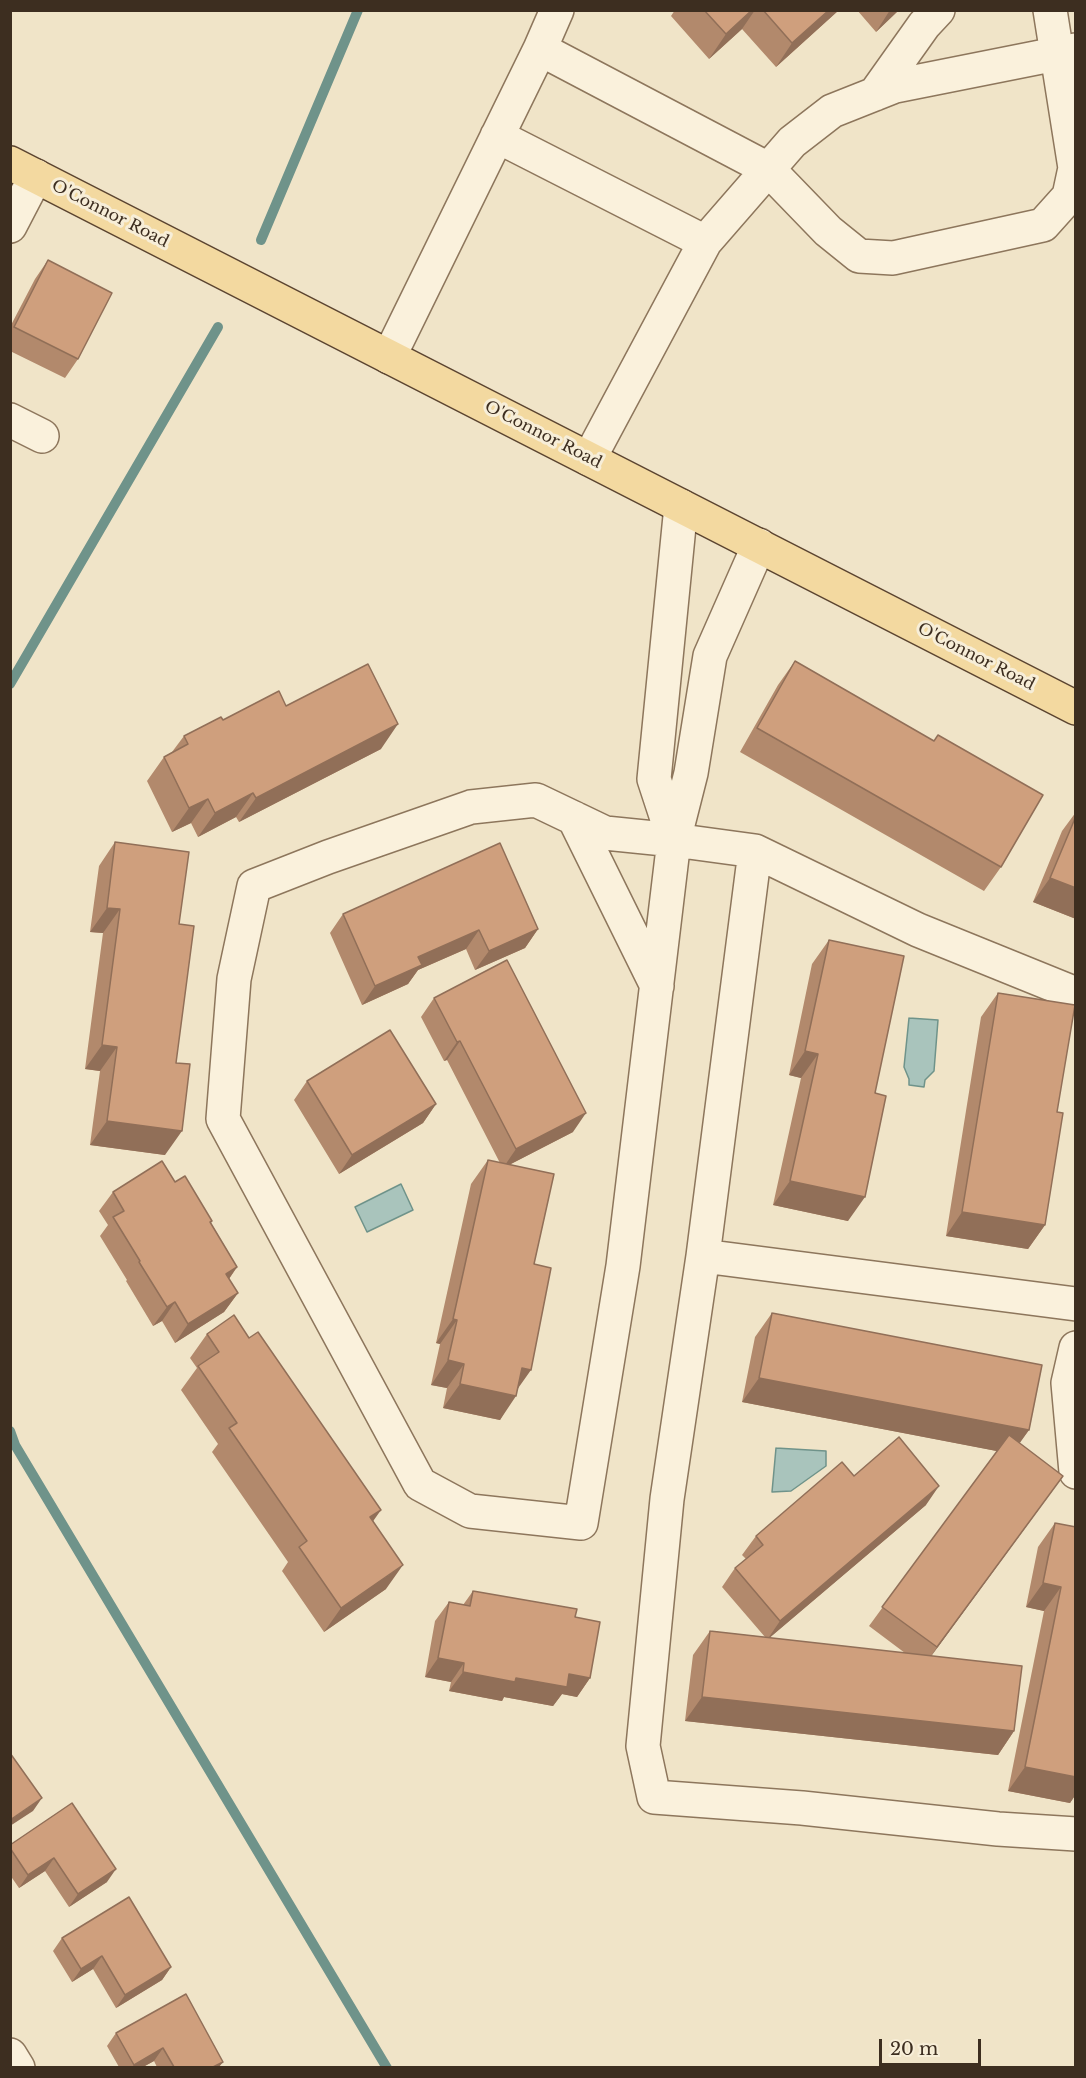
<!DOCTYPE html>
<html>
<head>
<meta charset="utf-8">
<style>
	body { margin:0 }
	#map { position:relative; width:1086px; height:2078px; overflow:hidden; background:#f0e4c8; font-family:"Libre Baskerville",serif }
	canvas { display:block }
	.frame { position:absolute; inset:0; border:12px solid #3d2e20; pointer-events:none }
	.scale { position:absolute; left:879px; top:2039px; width:102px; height:27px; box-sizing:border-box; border:3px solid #3d2e20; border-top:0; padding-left:8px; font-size:18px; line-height:21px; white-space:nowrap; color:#3d2e20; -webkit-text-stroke:4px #f7eed8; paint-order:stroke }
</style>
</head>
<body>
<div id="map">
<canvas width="1086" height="2078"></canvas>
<div class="frame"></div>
<div class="scale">20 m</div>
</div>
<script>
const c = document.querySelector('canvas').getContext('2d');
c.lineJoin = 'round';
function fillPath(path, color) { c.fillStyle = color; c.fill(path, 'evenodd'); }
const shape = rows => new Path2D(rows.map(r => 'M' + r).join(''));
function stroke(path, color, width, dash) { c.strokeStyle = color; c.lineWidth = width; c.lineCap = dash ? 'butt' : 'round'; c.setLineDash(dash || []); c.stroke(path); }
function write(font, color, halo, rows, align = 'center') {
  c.font = font + ' "Libre Baskerville",serif'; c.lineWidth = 6; c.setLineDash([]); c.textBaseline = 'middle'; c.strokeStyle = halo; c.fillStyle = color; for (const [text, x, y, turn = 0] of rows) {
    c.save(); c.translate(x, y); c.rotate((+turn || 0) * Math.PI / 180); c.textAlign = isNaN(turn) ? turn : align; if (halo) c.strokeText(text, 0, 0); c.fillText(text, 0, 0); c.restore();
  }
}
const water = shape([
	[909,1018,938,1020,934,1071,925,1080,924,1087,909,1085,909,1079,904,1067,909,1018],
	[401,1184,413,1210,367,1232,355,1207,401,1184],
	[776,1448,826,1451,826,1466,791,1491,772,1492,776,1448]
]);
fillPath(water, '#a9c4bc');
stroke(water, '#6f938a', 1.5);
stroke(shape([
	[261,240,358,10],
	[10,684,218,327],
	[10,1431,15,1445,387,2068]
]), '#6f938a', 10);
const minor = shape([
	[540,49,557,10],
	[875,94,924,25,938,10],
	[497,136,705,242],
	[10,226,36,176],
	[389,357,540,49,768,169,828,231,859,256,893,258,1043,225,1069,196,1075,168,1050,10],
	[10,420,42,436],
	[589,459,705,242,792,142,832,111,895,86,1076,50],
	[759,545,710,656,691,773,674,840,623,1266,581,1523,470,1511,420,1484,223,1119,234,979,254,886,328,857,471,807,536,800,605,833,674,840,755,851,918,930,1076,994],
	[574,818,657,986],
	[674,840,654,779,681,506],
	[755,851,703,1256,667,1499,643,1746,654,1797,802,1808,998,1829,1076,1834],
	[703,1256,1076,1304],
	[1076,1348,1068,1383,1076,1472],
	[10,2055,18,2068]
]);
const major = shape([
	[10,163,1076,708]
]);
stroke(minor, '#8d765c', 36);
stroke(major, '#5b4430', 36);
stroke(minor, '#faf1dc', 33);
stroke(major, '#f3d9a0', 33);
fillPath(shape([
	[675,10,839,10,776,67,742,29,709,59,671,16],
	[857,10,899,10,876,32],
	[48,260,78,359,65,378,10,351,10,327,35,279],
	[795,661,1001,867,984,891,740,752,778,685],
	[286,706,381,749,239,822,236,817,198,837,191,823,172,832,147,781,164,757,172,752,184,736,223,720],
	[1076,812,1076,919,1033,902,1062,831],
	[115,842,179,924,165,1155,90,1145,100,1071,85,1069,103,933,90,932,99,866],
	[343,914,538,929,525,948,475,970,466,949,418,970,408,984,362,1005,330,933],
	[829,940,875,1093,848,1221,773,1205,801,1078,789,1075,812,964],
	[998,993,1057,1112,1045,1225,1028,1249,946,1236,981,1017],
	[434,998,573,1132,509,1165,534,1264,518,1389,500,1420,443,1408,447,1388,431,1385,440,1344,436,1343,471,1184,488,1160,500,1163,447,1060,444,1061,421,1017],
	[307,1081,436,1104,423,1123,339,1174,294,1100],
	[175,1182,212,1221,211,1223,237,1267,229,1279,238,1293,224,1312,175,1343,162,1321,153,1326,126,1281,127,1280,100,1236,108,1225,99,1211,113,1192],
	[772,1313,1029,1430,1019,1443,1063,1476,931,1656,1014,1731,998,1755,685,1721,693,1655,710,1631,765,1637,722,1587,735,1568,746,1559,742,1555,756,1536,854,1476,926,1505,769,1638,905,1653,869,1626,997,1451,742,1402,755,1337],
	[207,1334,373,1520,386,1589,324,1632,282,1571,288,1562,212,1452,218,1444,181,1390,197,1368,190,1358],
	[1055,1523,1076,1527,1076,1794,1070,1803,1008,1791,1044,1611,1026,1607,1038,1547],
	[473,1591,575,1617,590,1678,577,1697,562,1694,553,1706,504,1697,502,1701,449,1691,451,1682,425,1677,435,1621,449,1602,463,1605],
	[72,1803,107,1882,69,1907,45,1871,19,1888,10,1875,10,1845],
	[62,1938,171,1967,162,1980,116,2008,93,1969,72,1982,53,1951],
	[116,2033,219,2067,157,2067,154,2061,143,2067,119,2067,107,2046]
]), '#b2896c');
fillPath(shape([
	[752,10,755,10,742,29,709,59,726,34],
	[829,10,839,10,776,67,792,43],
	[890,10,899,10,876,32],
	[398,724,381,749,239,822,256,798],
	[253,793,236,817,198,837,215,813],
	[208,799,191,823,172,832,189,808],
	[1050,878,1076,888,1076,919,1033,902],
	[107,908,120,909,103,933,90,932],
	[538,929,525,948,475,970,489,951],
	[479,930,466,949,418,970,408,984,362,1005,375,986,418,957],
	[460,1041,447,1060,444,1061,457,1042],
	[102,1045,117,1047,100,1071,85,1069],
	[805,1051,818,1054,801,1078,789,1075],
	[436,1104,423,1123,339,1174,352,1155],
	[586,1113,573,1132,503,1168,516,1149],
	[107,1121,182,1131,165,1155,90,1145],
	[790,1181,865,1197,848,1221,773,1205],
	[962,1212,1045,1225,1028,1249,946,1236],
	[237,1267,224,1286,226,1274],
	[238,1293,224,1312,175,1343,188,1324],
	[175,1302,162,1321,153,1326,167,1307],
	[453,1319,457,1320,440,1344,436,1343],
	[448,1360,464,1364,447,1388,431,1385],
	[522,1368,531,1370,514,1394],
	[759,1378,1029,1430,1012,1454,742,1402],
	[460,1384,516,1396,500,1420,443,1408],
	[1063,1476,1050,1494,924,1666,937,1647],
	[939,1486,926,1505,767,1640,780,1621],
	[381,1510,364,1534,370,1517],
	[403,1565,386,1589,324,1632,341,1608],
	[1043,1583,1061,1587,1044,1611,1026,1607],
	[438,1658,464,1663,451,1682,425,1677],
	[463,1672,516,1678,569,1674,590,1678,577,1697,562,1694,553,1706,504,1697,502,1701,449,1691],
	[702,1697,1014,1731,998,1755,685,1721],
	[1025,1767,1076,1777,1076,1794,1070,1803,1008,1791],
	[42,1798,33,1811,10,1826,10,1820],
	[54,1858,45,1871,19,1888,28,1875],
	[116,1869,107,1882,69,1907,78,1894],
	[102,1956,93,1969,72,1982,81,1969],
	[171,1967,162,1980,116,2008,125,1995],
	[163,2048,154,2061,143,2067,132,2067,134,2065],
	[223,2062,219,2067,213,2067]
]), '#916f58');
const building = shape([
	[704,10,752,10,726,34,704,10],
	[763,10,829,10,792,43,763,10],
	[48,260,112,293,78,359,14,327,48,260],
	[795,661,934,741,938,735,1043,795,1001,867,757,728,795,661],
	[368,664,398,724,256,798,253,793,215,813,208,799,189,808,164,757,188,744,184,736,221,717,223,720,279,691,286,706,368,664],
	[1076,816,1076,888,1050,878,1076,816],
	[115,842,189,852,179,924,194,926,176,1063,190,1064,182,1131,107,1121,117,1047,102,1045,120,909,107,908,115,842],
	[500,843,538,929,489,951,479,930,418,957,422,965,375,986,343,914,500,843],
	[829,940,904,956,875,1093,886,1096,865,1197,790,1181,818,1054,805,1051,829,940],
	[507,960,586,1113,516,1149,460,1041,457,1042,434,998,507,960],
	[998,993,1075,1005,1057,1112,1063,1113,1045,1225,962,1212,998,993],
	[390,1030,436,1104,352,1155,307,1081,390,1030],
	[488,1160,554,1174,534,1264,551,1268,531,1370,522,1368,516,1396,460,1384,464,1364,448,1360,457,1320,453,1319,488,1160],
	[162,1161,175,1182,185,1176,212,1221,210,1222,237,1267,226,1274,238,1293,188,1324,175,1302,167,1307,139,1262,140,1261,113,1217,124,1211,113,1192,162,1161],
	[772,1313,1042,1365,1029,1430,759,1378,772,1313],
	[234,1315,249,1338,258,1332,381,1510,370,1517,403,1565,341,1608,299,1547,307,1541,229,1428,237,1423,198,1366,219,1352,207,1334,234,1315],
	[1009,1435,1063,1476,937,1647,882,1607,1009,1435],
	[899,1437,939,1486,780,1621,735,1568,763,1545,756,1536,842,1462,854,1476,899,1437],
	[1055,1523,1076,1527,1076,1777,1025,1767,1061,1587,1043,1583,1055,1523],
	[473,1591,577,1609,575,1617,600,1622,590,1678,569,1674,567,1687,516,1678,515,1682,463,1672,464,1663,438,1658,449,1602,470,1606,473,1591],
	[710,1631,1022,1666,1014,1731,702,1697,710,1631],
	[10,1753,42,1798,10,1820,10,1753],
	[72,1803,116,1869,78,1894,54,1858,28,1875,10,1848,10,1845,72,1803],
	[129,1897,171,1967,125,1995,102,1956,81,1969,62,1938,129,1897],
	[186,1994,223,2062,213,2067,174,2067,163,2048,134,2065,116,2033,186,1994]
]);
fillPath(building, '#cf9f7d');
stroke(building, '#916f58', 1.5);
write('16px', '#3d2e20', '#f7eed8', [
	["O'Connor Road",110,214,27],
	["O'Connor Road",543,435,27],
	["O'Connor Road",976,657,27]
]);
</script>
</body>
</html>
